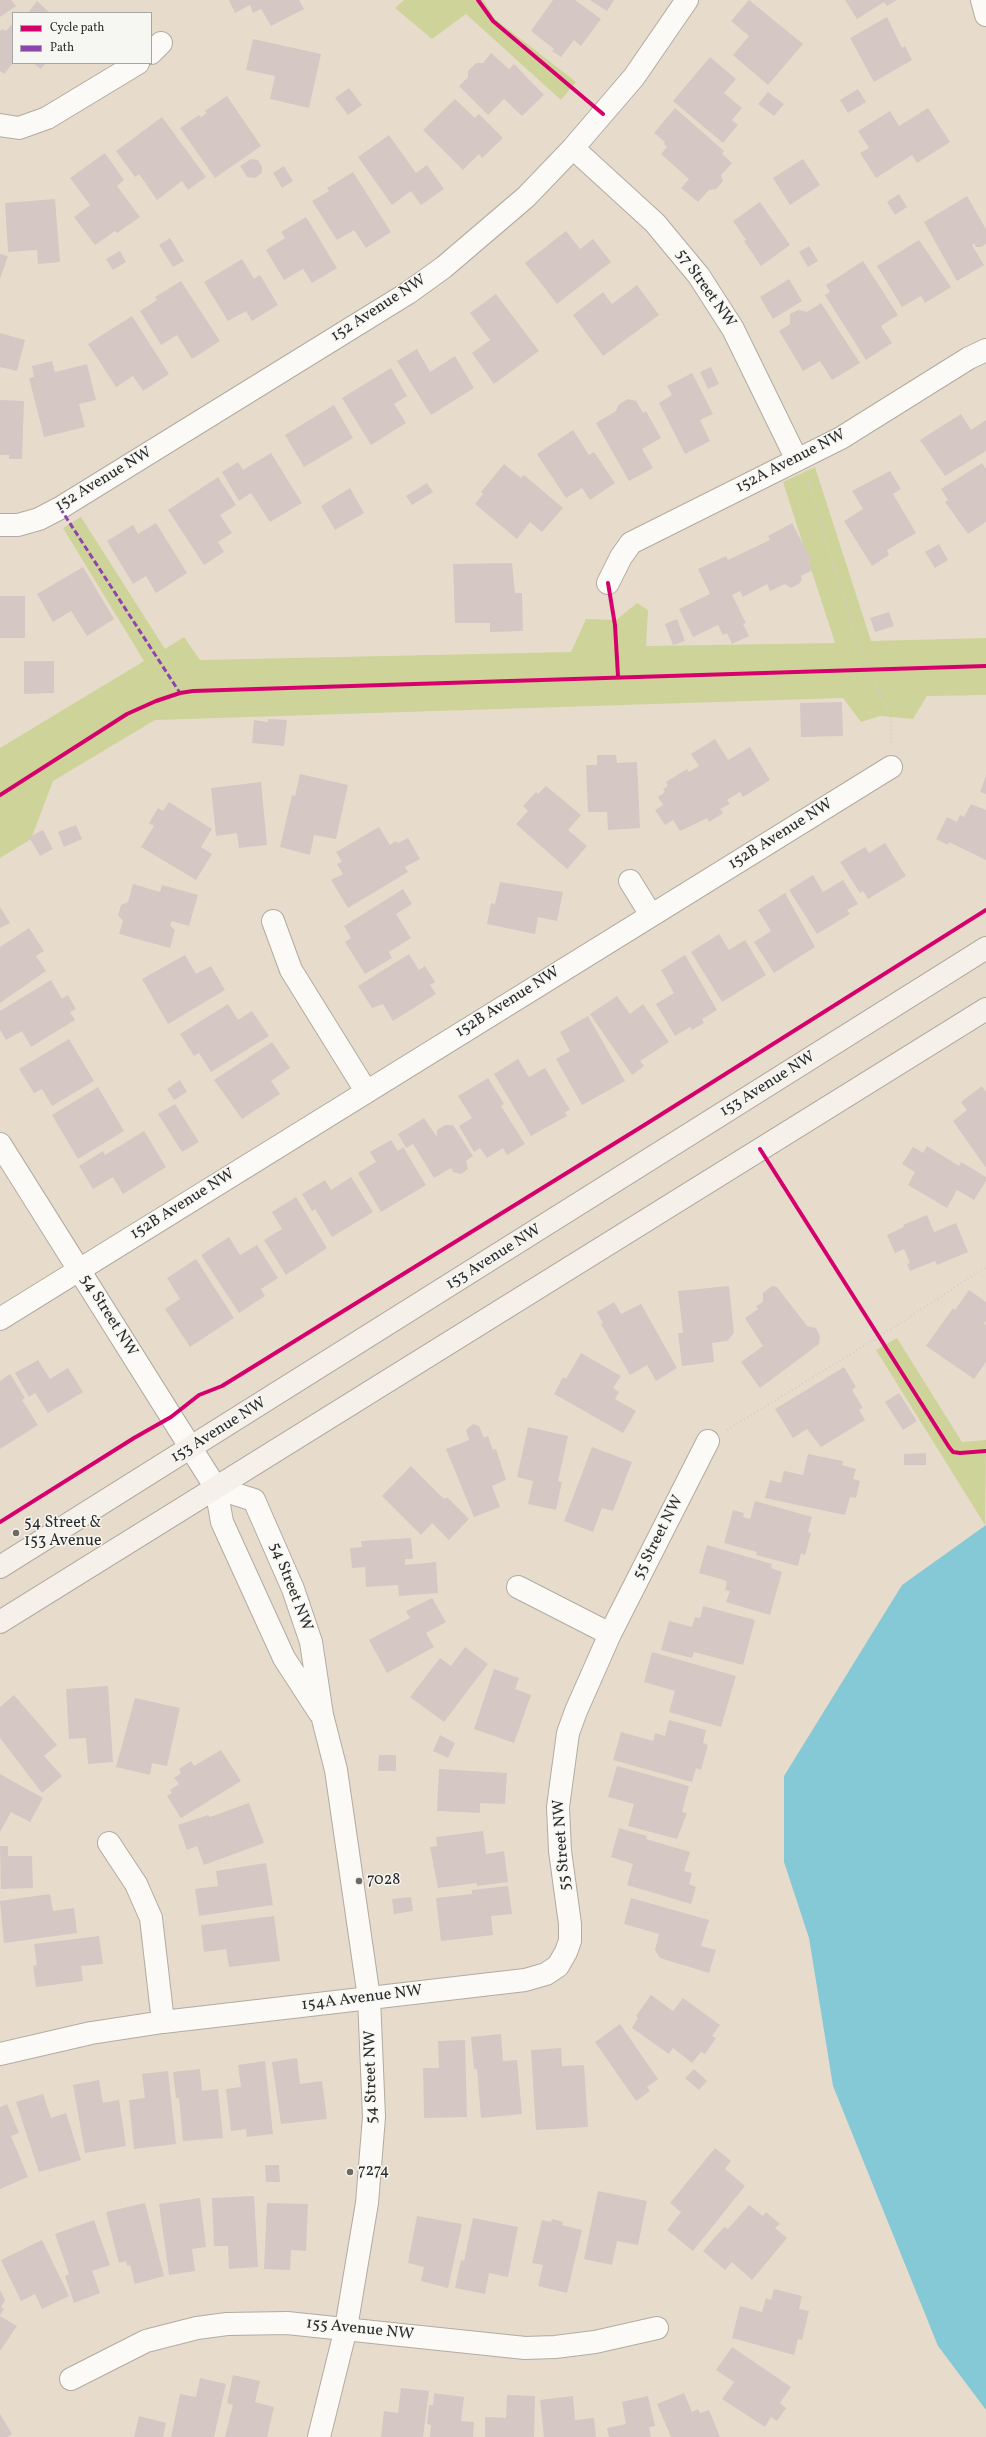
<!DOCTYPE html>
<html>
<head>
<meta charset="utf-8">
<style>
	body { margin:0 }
	#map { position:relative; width:986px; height:2437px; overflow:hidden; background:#e7dccc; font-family:Vollkorn,serif }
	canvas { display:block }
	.legend { position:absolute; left:12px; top:12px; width:140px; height:52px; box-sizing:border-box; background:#f6f6f2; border:1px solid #a5a5a2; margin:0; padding:5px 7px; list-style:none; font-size:12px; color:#2b2b2b }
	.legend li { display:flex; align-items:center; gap:8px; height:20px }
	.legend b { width:20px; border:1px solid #a5a5a2 }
</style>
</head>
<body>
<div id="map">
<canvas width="986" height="2437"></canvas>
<ul class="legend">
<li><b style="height:5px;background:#d6006c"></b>Cycle path</li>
<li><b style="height:5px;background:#8e44ad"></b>Path</li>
</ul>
</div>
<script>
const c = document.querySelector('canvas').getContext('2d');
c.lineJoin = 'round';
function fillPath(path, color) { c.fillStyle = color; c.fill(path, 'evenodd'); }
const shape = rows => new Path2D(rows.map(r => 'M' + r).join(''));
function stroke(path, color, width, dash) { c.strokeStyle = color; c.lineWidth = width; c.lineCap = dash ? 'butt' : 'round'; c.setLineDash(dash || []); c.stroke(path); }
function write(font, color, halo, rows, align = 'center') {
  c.font = font + ' Vollkorn,serif'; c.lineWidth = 3; c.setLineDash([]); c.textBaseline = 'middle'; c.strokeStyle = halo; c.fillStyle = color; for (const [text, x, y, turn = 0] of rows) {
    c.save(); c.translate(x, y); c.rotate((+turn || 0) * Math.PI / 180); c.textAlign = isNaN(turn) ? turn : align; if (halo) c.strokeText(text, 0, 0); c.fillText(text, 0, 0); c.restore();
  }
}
fillPath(shape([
	[404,0,483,0,495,19,576,82,561,100,466,14,432,39,395,8],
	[815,467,871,641,986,638,986,695,927,696,913,719,880,716,861,722,843,698,155,720,53,781,31,839,0,858,0,748,144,661,63,528,81,517,165,649,184,637,200,660,571,652,586,619,616,620,637,603,648,610,646,646,835,643,783,482],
	[897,1338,962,1442,986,1440,985,1525,876,1350]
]), '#ced399');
fillPath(shape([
	[986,1525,986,2410,938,2346,833,2086,809,1938,784,1862,784,1776,902,1585]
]), '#86c9d6');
fillPath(shape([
	[0,0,11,0,16,6,0,17],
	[229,0,299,0,304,9,271,26,261,9,253,13,250,5,235,13],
	[553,0,575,0,601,19,581,46,574,40,561,57,552,51,554,49,531,31],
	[590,0,614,0,607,11],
	[749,0,803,44,768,85,733,55,749,36,731,21],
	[845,0,897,0,887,6,884,2,857,19],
	[37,1,50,13,56,13,28,13],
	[887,17,902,48,905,46,912,60,874,82,850,38],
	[13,23,13,63,4,74,0,71,0,31,2,29,6,31],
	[253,39,321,54,309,108,270,99,275,76,246,70],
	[491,53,509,69,514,64,544,95,522,116,504,99,488,115,459,86,468,77,468,71,476,63,483,63],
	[710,57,736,79,724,93,742,108,732,120,738,125,723,143,673,101],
	[33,63,46,63,41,69],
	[349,88,362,105,348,115,335,98],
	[858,89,866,102,848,113,840,100],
	[768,92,784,104,774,116,758,104],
	[227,96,261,146,215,178,180,128,199,115,201,117,207,113,205,111],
	[455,99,475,118,479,114,503,138,482,158,479,154,463,170,423,130],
	[675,108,724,151,722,154,732,163,721,175,723,181,716,189,709,190,698,202,681,188,689,179,661,154,667,147,664,144,665,142,654,133],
	[928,108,950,142,917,163,912,155,876,178,860,153,869,148,858,131,890,111,899,126],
	[162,117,206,177,188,190,182,181,157,200,139,174,135,177,116,151],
	[389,135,416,173,427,165,444,189,421,205,411,191,392,205,358,157],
	[105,153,124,180,117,186,140,217,117,233,115,231,95,245,74,217,90,205,70,178],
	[251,159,258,160,262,167,262,173,255,178,247,177,240,166],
	[803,159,820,185,790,205,773,178],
	[284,166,293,181,282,188,273,173],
	[353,172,391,232,366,248,354,230,337,240,312,201,329,191,327,188],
	[899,194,907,207,895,215,887,202],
	[967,196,986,229,986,244,981,247,976,247,974,243,972,245,984,265,957,281,924,222],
	[55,199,60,262,38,264,37,250,8,252,5,203],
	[760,202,790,245,761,266,744,241,746,240,733,221],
	[306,217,337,268,312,283,303,269,284,280,266,250,285,238,281,232],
	[566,231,580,249,593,239,611,262,557,304,525,263],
	[170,238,184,261,173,267,159,245],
	[919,240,951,287,925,303,921,296,902,307,877,266],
	[809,246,818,261,808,267,799,252],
	[120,251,126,262,113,270,106,259],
	[0,254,8,256,0,279],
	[242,259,254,279,260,275,278,305,252,321,246,311,228,321,204,282],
	[863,261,898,315,881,326,892,343,866,360,825,295,830,292,826,285],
	[789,279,802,301,773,319,760,297],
	[181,281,220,341,192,359,177,335,161,345,140,311,157,300,155,297],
	[637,285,659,315,603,356,573,315,603,292,612,304],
	[496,294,539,351,494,384,472,353,490,340,470,313],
	[821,303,860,363,832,380,820,361,803,371,779,331,790,324,790,314,798,310,807,312],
	[132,316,169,374,143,391,133,376,116,387,88,344],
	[0,333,25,340,17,371,0,367],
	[417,349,430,372,455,356,474,388,431,415,397,361],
	[52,361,55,372,87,364,96,400,79,404,85,427,44,437,29,378,34,377,32,366],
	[711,367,719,384,708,389,700,372],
	[391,368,407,396,394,404,406,423,371,445,342,398],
	[692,373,713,414,700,420,710,441,685,454,659,403,672,395,667,386],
	[628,399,636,401,643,413,646,411,661,438,642,449,653,468,629,481,596,423,616,411,618,405],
	[0,400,24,401,22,459,9,459,9,455,0,455],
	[334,405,353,438,304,467,285,435],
	[961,414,971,430,986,420,986,451,945,476,920,440],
	[573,430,589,455,594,452,615,483,590,500,582,488,566,498,537,454],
	[271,453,302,503,270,522,251,493,239,501,222,472,238,462,243,470],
	[982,463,986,469,986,522,968,534,945,502,948,500,941,489],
	[504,464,521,478,524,475,563,508,542,532,530,522,517,539,475,504,483,494,481,492],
	[890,471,901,489,893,494,916,533,887,550,889,555,872,566,844,521,863,509,852,491],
	[218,477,236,505,220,515,232,533,218,542,224,552,204,565,168,510],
	[427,483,433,492,412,505,406,496],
	[350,488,364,513,335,530,321,506],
	[156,523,187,573,156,593,146,576,133,584,107,541,133,525,138,534],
	[792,523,811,559,808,561,813,570,801,576,802,579,800,583,791,588,785,584,770,591,767,584,743,597,740,591,732,595,746,623,743,624,749,636,732,644,727,633,723,635,718,625,693,637,679,609,710,594,698,569,726,556,728,560,770,540,768,536],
	[939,544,948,560,935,568,925,552],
	[512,563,515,593,522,593,523,631,490,632,490,623,455,623,453,564],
	[83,567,114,619,87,636,71,611,53,622,37,594],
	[0,596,25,596,25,638,0,638],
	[889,612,894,626,875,632,870,618],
	[677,619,685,641,673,645,665,624],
	[24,661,54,661,54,693,24,694],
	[842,702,843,736,801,737,800,703],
	[268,719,287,720,284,746,252,743,254,720,268,722],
	[715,739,728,760,750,747,770,780,743,797,740,792,727,800,730,804,720,809,723,813,709,822,707,818,680,831,673,820,665,825,655,810,663,805,658,797,665,792,663,789,668,786,666,782,687,769,689,772,699,766,691,754],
	[597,755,616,755,617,763,637,762,640,828,608,830,607,812,588,812,586,765,597,765],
	[300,774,348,785,336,839,314,835,310,855,280,847,292,795,295,796],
	[986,775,986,794,980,792],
	[261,782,267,845,239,848,237,833,216,836,211,788],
	[546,786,581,815,568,830,587,846,567,869,516,824,528,811,523,806,536,792,538,794],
	[169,802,212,829,201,847,212,854,196,880,141,847,154,826,149,823,158,808,163,811],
	[971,804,986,810,986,860,949,842,948,845,936,839,947,817,957,822,960,815,964,817],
	[76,825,82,839,64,847,58,832],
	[379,827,390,845,396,841,398,843,408,838,420,859,405,867,408,872,348,908,331,880,343,874,337,864,342,862,336,852],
	[43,830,53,849,40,856,29,837],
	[885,843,906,876,868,899,863,891,860,893,840,862,865,847,869,853],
	[813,875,823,892,843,880,858,904,847,910,850,914,817,934,789,890],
	[500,882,563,892,557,921,538,917,535,934,487,924,491,903,495,904],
	[133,884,160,892,162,885,198,895,189,926,172,921,170,925,175,930,170,948,119,934,123,921,118,915,121,905,128,902],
	[403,889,412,904,396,914,411,938,389,952,392,958,365,974,345,942,351,938,344,926],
	[785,893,815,947,774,973,754,942,771,931,758,910],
	[0,907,10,923,0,928],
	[29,928,44,951,36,956,46,971,0,1003,0,947],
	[719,934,729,950,745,940,766,975,722,1002,691,952],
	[409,954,419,970,425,966,435,982,430,985,436,994,393,1021,383,1004,372,1008,358,986],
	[185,955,196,974,211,966,225,990,168,1024,142,979],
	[685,955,717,1010,702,1019,704,1023,692,1030,690,1027,675,1036,656,1004,674,993,661,970],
	[51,980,62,999,68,995,76,1009,70,1012,75,1020,31,1047,22,1031,6,1040,0,1030,0,1011],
	[617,996,630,1014,643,1004,669,1042,640,1061,644,1066,632,1075,590,1014],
	[228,1004,238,1020,252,1011,269,1036,211,1072,199,1053,194,1056,180,1034],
	[588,1016,625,1081,582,1105,556,1059,570,1051,560,1032],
	[69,1039,94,1081,52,1106,42,1089,34,1093,19,1069],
	[272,1042,290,1068,271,1081,280,1094,242,1119,214,1080],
	[518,1059,529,1077,545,1068,570,1110,565,1112,567,1116,531,1136,494,1074],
	[488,1078,504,1104,501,1106,525,1144,507,1155,503,1148,487,1158,480,1148,474,1152,459,1126,472,1118,458,1096],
	[180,1080,187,1092,174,1100,167,1089],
	[982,1086,986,1092,986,1168,953,1121,967,1110,961,1102],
	[98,1087,124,1131,78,1159,52,1115],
	[175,1104,199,1142,182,1152,158,1114],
	[424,1118,437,1137,437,1130,445,1125,453,1125,473,1156,466,1161,468,1169,461,1174,453,1172,451,1168,434,1178,413,1144,406,1148,398,1134],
	[144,1131,166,1167,123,1194,113,1177,93,1189,79,1166,103,1151,105,1155],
	[391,1140,398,1151,403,1147,426,1185,381,1212,358,1173,376,1162,370,1152],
	[927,1146,959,1166,961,1162,986,1177,986,1181,974,1200,957,1190,947,1208,908,1185,915,1172,902,1164,913,1147,923,1153],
	[351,1177,373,1212,332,1237,315,1209,312,1211,302,1194,325,1180,331,1190],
	[296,1197,327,1248,286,1275,264,1240,282,1229,272,1212],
	[927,1215,934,1232,956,1223,968,1252,937,1265,935,1261,910,1271,907,1264,910,1263,904,1249,895,1253,887,1235,904,1227,903,1225],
	[229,1237,240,1255,257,1245,278,1278,261,1289,265,1296,239,1313,201,1255],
	[196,1259,234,1318,190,1347,165,1309,180,1299,167,1278],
	[729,1286,734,1333,727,1341,712,1343,714,1362,682,1366,678,1333,683,1333,678,1291],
	[772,1286,777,1287,807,1326,816,1328,820,1336,819,1344,760,1388,741,1362,763,1346,745,1318,758,1309,756,1306,763,1302,763,1293],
	[969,1290,986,1302,986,1321,984,1324,986,1325,986,1362,974,1379,926,1346,953,1308,955,1310],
	[614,1302,621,1314,641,1304,677,1368,656,1381,647,1365,630,1375,601,1324,603,1323,597,1312],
	[581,1353,621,1376,613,1388,619,1392,615,1399,636,1411,623,1433,554,1394,563,1377,566,1379],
	[38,1360,50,1379,68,1368,83,1392,48,1413,35,1393,29,1397,15,1373],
	[844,1367,856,1387,852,1390,863,1408,859,1410,865,1420,821,1447,807,1429,793,1438,775,1409],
	[10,1374,25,1398,22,1400,38,1425,0,1449,0,1381],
	[899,1393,917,1421,903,1430,885,1402],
	[473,1424,479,1426,484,1438,488,1436,493,1450,496,1449,506,1480,492,1486,500,1507,474,1517,446,1449,469,1440,466,1430],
	[528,1427,568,1436,558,1481,562,1482,556,1510,528,1504,533,1481,517,1477],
	[592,1447,632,1462,613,1511,602,1508,593,1532,564,1521],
	[926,1453,926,1465,904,1465,904,1454],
	[808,1454,843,1461,842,1465,856,1469,853,1479,860,1481,856,1498,850,1497,845,1515,765,1498,770,1480,781,1483,784,1471,803,1475],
	[411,1466,444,1499,447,1497,469,1519,449,1540,432,1523,421,1535,382,1496],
	[755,1501,812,1517,808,1532,811,1533,805,1555,801,1553,798,1566,756,1555,757,1552,724,1543,733,1510,744,1513,743,1517,750,1519],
	[411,1538,413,1559,405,1559,405,1565,436,1562,438,1593,399,1596,398,1585,366,1587,365,1567,352,1568,350,1548,362,1547,361,1541],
	[707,1545,772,1564,771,1568,782,1572,770,1615,726,1602,730,1591,725,1590,727,1581,699,1573],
	[432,1598,446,1622,426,1633,434,1647,387,1673,369,1640,410,1618,406,1611],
	[703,1606,755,1620,743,1665,694,1652,692,1658,661,1650,669,1621,692,1627,695,1617,700,1618],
	[465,1647,488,1664,444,1722,410,1697,440,1658,451,1666],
	[652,1652,736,1676,721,1727,669,1712,675,1691,644,1682],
	[494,1669,519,1678,515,1689,531,1695,514,1743,474,1729],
	[108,1686,113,1762,88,1764,86,1738,69,1739,66,1689],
	[14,1695,57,1745,44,1756,62,1776,42,1793,0,1738,0,1707],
	[135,1698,180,1708,167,1766,152,1763,150,1775,116,1767],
	[669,1720,706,1730,703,1743,708,1745,701,1770,696,1768,692,1782,613,1760,621,1732,653,1741,655,1733,665,1736],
	[440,1735,455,1743,448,1758,433,1751],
	[221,1750,241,1781,181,1818,167,1796,172,1793,170,1790,179,1784,174,1778,181,1773,179,1769,191,1761,194,1766],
	[379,1755,396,1755,396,1771,378,1771],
	[617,1766,689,1786,682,1812,687,1813,677,1839,628,1826,634,1804,608,1797],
	[439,1769,507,1773,505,1804,480,1803,480,1813,437,1811],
	[0,1774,43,1798,30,1822,11,1812,0,1832],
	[249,1803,264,1843,204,1865,197,1846,187,1850,178,1825,208,1815,210,1817],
	[619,1828,647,1836,646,1839,690,1852,684,1871,692,1873,689,1884,696,1887,691,1904,627,1885,633,1864,611,1857],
	[483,1831,486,1854,504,1851,508,1882,477,1886,477,1883,438,1888,430,1847,437,1846,436,1837],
	[0,1846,8,1846,8,1856,32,1856,33,1888,1,1889],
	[266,1863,273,1905,199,1916,195,1889,218,1886,216,1871],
	[508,1886,512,1914,491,1916,493,1935,441,1941,436,1898,472,1894,472,1890],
	[50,1894,53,1911,74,1908,77,1933,4,1943,0,1901],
	[411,1897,413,1911,394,1914,392,1899],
	[631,1898,709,1920,701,1946,716,1950,709,1973,660,1958,655,1950,659,1934,624,1924],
	[274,1916,280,1961,229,1967,226,1949,204,1952,201,1925],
	[99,1936,103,1964,81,1966,83,1981,36,1987,33,1966,37,1965,34,1944],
	[651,1995,673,2011,683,1998,720,2025,712,2036,716,2038,705,2054,701,2052,692,2063,673,2048,669,2054,632,2028,638,2018,636,2016],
	[620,2024,658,2079,647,2087,650,2091,636,2101,595,2042],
	[501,2034,503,2061,517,2060,522,2114,481,2118,477,2069,474,2069,471,2037],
	[465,2040,467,2117,424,2118,423,2068,439,2068,438,2041],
	[561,2048,562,2066,584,2065,588,2127,536,2130,531,2050],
	[297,2058,300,2084,322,2081,327,2119,281,2124,272,2062],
	[265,2061,273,2134,247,2137,246,2129,231,2131,226,2089,241,2087,238,2065],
	[200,2069,202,2091,218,2089,223,2138,183,2141,179,2098,176,2098,173,2072],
	[694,2069,707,2081,699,2090,685,2078],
	[168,2071,176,2144,134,2149,129,2100,145,2098,142,2074],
	[99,2080,103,2103,119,2100,126,2146,85,2153,73,2085],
	[43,2094,51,2118,66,2113,81,2160,39,2172,16,2102],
	[7,2104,19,2133,11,2136,28,2177,0,2189,0,2107],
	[715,2148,731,2161,725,2169,745,2186,693,2251,667,2230,681,2212,670,2203],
	[265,2165,279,2165,280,2182,266,2182],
	[598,2191,647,2201,638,2245,617,2241,612,2265,584,2259],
	[254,2196,258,2267,229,2269,228,2246,214,2246,212,2198],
	[200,2198,206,2247,192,2249,195,2271,169,2275,159,2204],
	[145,2203,164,2276,135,2284,130,2265,127,2266,126,2261,119,2263,106,2212],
	[267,2203,308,2204,306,2251,291,2250,290,2270,264,2269],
	[749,2205,763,2216,766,2212,780,2224,775,2228,787,2238,752,2280,732,2262,725,2270,703,2251,724,2227,728,2229],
	[417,2216,462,2224,448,2288,421,2281,424,2267,408,2263],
	[473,2218,518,2227,508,2277,489,2273,485,2294,455,2288,461,2260,464,2261],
	[552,2219,563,2222,562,2225,582,2230,567,2293,538,2286,543,2265,532,2263,542,2220,551,2222],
	[94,2220,110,2265,92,2271,100,2293,74,2303,65,2276,69,2274,55,2234],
	[42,2240,69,2296,42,2309,35,2294,21,2301,1,2260],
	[774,2289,802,2296,799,2309,809,2311,802,2340,798,2339,794,2355,732,2338,740,2306,762,2312,766,2298,771,2300],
	[0,2290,5,2300,1,2307,4,2309,0,2315],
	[0,2316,17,2326,0,2351],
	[732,2347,791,2387,780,2403,786,2408,777,2421,771,2417,765,2427,722,2399,734,2382,716,2370],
	[233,2375,260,2381,255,2402,274,2407,267,2437,225,2437,233,2405,227,2403],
	[200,2378,226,2384,214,2437,171,2437,180,2394,196,2397],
	[401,2388,429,2391,423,2437,381,2437,384,2411,398,2413],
	[434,2393,464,2397,461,2421,474,2422,473,2437,430,2437,431,2425,427,2424,429,2405,433,2405],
	[684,2393,692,2412,698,2409,700,2413,709,2410,720,2437,671,2437,657,2404],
	[507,2395,535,2396,534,2437,485,2437,485,2417,506,2418],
	[573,2396,575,2420,594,2418,596,2437,544,2437,540,2400],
	[648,2396,655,2426,649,2427,651,2437,609,2437,607,2428,626,2424,622,2402],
	[0,2414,12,2434,8,2437,0,2437],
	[139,2416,166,2423,163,2437,134,2437]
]), '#d5c7c3');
const minor = shape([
	[982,0,986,15],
	[151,53,161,43],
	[0,125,19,128,47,118,138,63],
	[573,148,655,223,699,276,733,329,797,460],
	[0,525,18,525,39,519,60,508,408,293,444,267,526,197,573,148,634,77,687,0],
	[608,583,621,557,631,543,841,438,969,358,986,350],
	[630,881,651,915],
	[273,921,291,970,366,1091],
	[0,1319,891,767],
	[518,1587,610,1634],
	[109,1843,136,1884,151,1918,163,2022],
	[0,2054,91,2033,163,2022,525,1980,546,1974,558,1966,566,1952,570,1941,570,1924,560,1851,558,1807,568,1733,576,1711,610,1634,708,1441],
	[71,2379,146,2341,197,2328,227,2324,287,2323,525,2348,555,2347,595,2342,657,2328]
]);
const tertiary = shape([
	[0,1144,216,1488,222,1522,284,1658,319,1712],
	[216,1488,254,1500,293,1589,311,1642,322,1715,336,1770,369,1998,374,2117,367,2203,346,2328,319,2437]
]);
const secondary = shape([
	[0,1567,986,948],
	[0,1622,986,1009]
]);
stroke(minor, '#b2aba1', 24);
stroke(tertiary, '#b2aba1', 24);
stroke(secondary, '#b2aba1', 24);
stroke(shape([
	[808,480,854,632,891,720,891,744],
	[727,1430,880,1336,986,1267]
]), '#d3cfcb', 2.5, [1, 3]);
stroke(minor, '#fbfaf7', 22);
stroke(tertiary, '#fbfaf7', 22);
stroke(secondary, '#f5f0ea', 22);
stroke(shape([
	[60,508,180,693]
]), '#8e44ad', 3, [6, 3]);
stroke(shape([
	[478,0,493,21,603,114],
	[608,583,615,625,618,676],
	[0,795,127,714,156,701,180,693,193,691,986,666],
	[760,1149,949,1447,953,1452,960,1453,986,1451],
	[0,1522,134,1438,171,1417,199,1395,222,1386,646,1124,986,910]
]), '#d6006c', 4);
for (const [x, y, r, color] of [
	[16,1533,4,"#6d6963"],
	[359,1881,4,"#6d6963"],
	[350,2172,4,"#6d6963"]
]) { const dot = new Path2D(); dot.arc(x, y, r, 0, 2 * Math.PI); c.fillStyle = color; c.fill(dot); stroke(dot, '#f6f6f2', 1.5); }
write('16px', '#2b2b2b', '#f6f6f2', [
	["57 Street NW",705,289,55],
	["152 Avenue NW",379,309,-33],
	["152A Avenue NW",791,462,-27],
	["152 Avenue NW",104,480,-31],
	["152B Avenue NW",781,835,-32],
	["152B Avenue NW",508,1003,-32],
	["153 Avenue NW",768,1085,-32],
	["152B Avenue NW",183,1205,-32],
	["153 Avenue NW",494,1258,-32],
	["54 Street NW",108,1316,58],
	["153 Avenue NW",219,1431,-32],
	["55 Street NW",659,1538,-63],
	["54 Street NW",290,1587,69],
	["55 Street NW",563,1845,-94],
	["154A Avenue NW",362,1999,-7],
	["54 Street NW",372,2077,-91],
	["155 Avenue NW",360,2330,6]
]);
write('16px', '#2b2b2b', '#f6f6f2', [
	["54 Street &",24,1524],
	["153 Avenue",24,1542],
	["7028",367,1881],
	["7274",358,2172]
], 'left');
</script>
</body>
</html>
